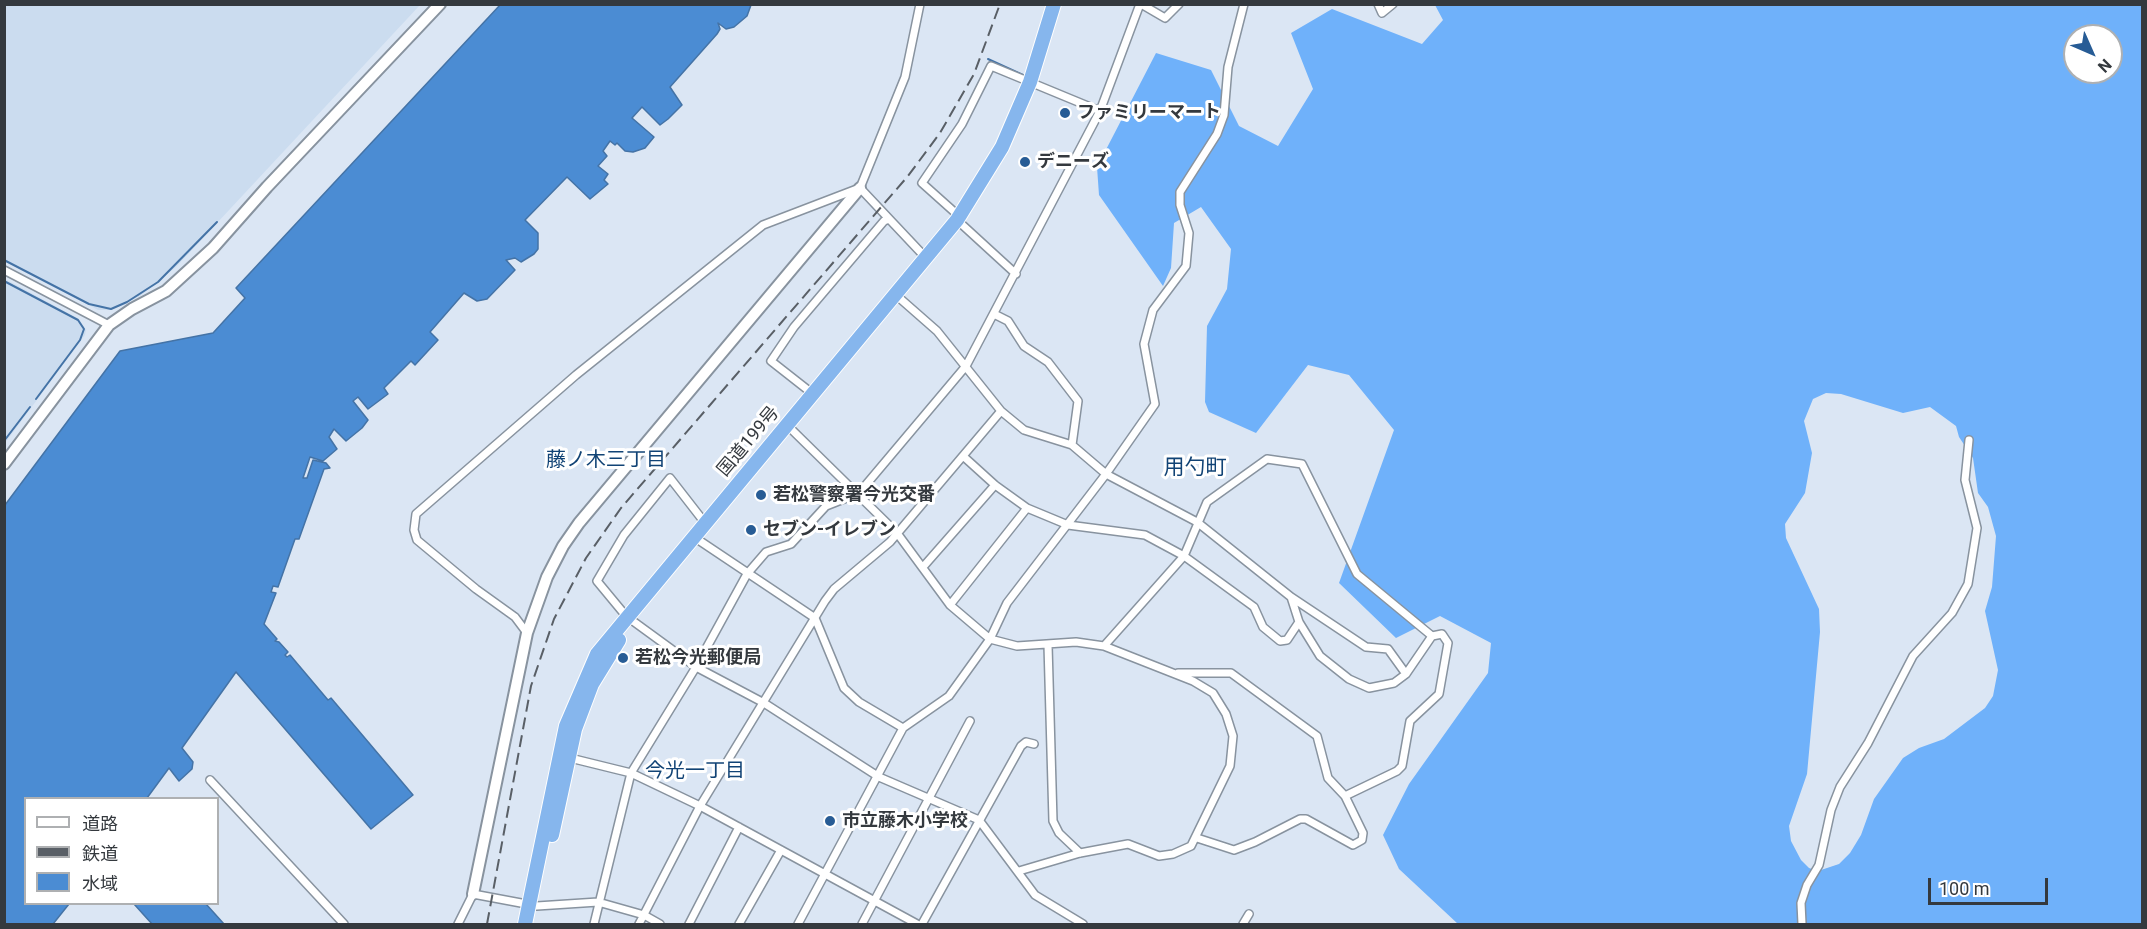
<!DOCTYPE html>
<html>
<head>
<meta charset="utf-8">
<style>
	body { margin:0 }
	#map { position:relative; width:2147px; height:929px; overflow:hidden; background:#dbe6f4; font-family:Roboto,"Noto Sans JP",sans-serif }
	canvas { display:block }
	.frame { position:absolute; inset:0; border:6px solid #34393e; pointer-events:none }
	.legend { position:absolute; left:24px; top:797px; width:195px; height:108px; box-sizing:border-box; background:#fff; border:2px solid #aeb0b2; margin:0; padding:8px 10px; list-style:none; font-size:18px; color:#34393e }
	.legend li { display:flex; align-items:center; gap:12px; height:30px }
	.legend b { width:30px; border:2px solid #aeb0b2 }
	.north { position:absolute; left:2063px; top:24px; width:60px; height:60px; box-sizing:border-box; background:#fff; border:2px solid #aeb0b2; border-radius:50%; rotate:135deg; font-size:16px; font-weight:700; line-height:24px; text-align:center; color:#34393e }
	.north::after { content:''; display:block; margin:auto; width:21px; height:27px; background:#275c95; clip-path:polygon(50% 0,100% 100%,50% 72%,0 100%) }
	.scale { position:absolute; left:1928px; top:878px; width:120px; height:27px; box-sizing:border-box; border:3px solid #34393e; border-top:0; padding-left:8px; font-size:18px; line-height:21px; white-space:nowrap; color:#34393e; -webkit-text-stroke:4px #fff; paint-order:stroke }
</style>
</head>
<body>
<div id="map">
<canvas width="2147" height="929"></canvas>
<div class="frame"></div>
<ul class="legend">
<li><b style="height:8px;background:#fff"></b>道路</li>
<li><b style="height:8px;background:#595f66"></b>鉄道</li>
<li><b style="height:16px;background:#4b8cd3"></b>水域</li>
</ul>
<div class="north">N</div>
<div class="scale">100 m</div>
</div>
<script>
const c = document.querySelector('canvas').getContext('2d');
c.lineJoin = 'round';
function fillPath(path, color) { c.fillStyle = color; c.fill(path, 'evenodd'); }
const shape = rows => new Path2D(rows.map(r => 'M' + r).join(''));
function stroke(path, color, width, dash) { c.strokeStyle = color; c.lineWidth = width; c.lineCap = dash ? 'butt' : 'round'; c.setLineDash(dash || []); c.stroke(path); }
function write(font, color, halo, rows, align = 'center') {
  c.font = font + ' Roboto,"Noto Sans JP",sans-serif'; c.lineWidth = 6; c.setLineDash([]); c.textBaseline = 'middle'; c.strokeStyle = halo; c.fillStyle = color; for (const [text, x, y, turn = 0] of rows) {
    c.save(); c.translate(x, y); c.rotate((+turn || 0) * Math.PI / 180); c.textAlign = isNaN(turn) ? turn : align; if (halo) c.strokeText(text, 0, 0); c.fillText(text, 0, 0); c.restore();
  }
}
fillPath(shape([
	[4,5,5,4,420,5,176,267,140,296,111,310,98,310,89,305,5,261],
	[5,279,79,319,86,330,85,335,5,443]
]), '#cbdcef');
fillPath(shape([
	[1435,5,2142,5,2142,924,1458,924,1399,869,1383,835,1409,784,1488,673,1491,643,1440,616,1396,638,1339,583,1394,430,1349,375,1308,365,1256,433,1209,412,1205,402,1207,326,1227,289,1231,249,1201,207,1174,223,1171,268,1163,286,1099,195,1097,167,1156,53,1211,70,1239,126,1278,146,1313,89,1291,33,1332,9,1422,44,1443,20],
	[2075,36,2111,36,2111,72,2075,72],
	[1826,393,1841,394,1903,413,1930,407,1956,426,1959,437,1973,458,1978,493,1988,507,1996,536,1992,587,1985,611,1998,670,1993,696,1985,708,1944,739,1919,748,1903,758,1874,799,1861,835,1850,853,1839,864,1818,871,1809,868,1801,860,1791,841,1789,826,1807,774,1820,632,1819,609,1786,538,1785,524,1805,493,1812,453,1804,421,1813,399]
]), '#6fb1fa');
const water = shape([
	[500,5,751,5,747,16,734,27,726,29,718,23,720,29,717,34,670,87,682,105,668,119,660,125,642,107,632,118,654,137,645,148,633,152,625,151,617,143,615,145,610,141,603,151,607,156,598,166,608,174,604,180,608,184,590,199,567,177,525,220,538,233,538,249,534,254,521,262,515,258,506,260,515,270,487,299,477,301,464,293,430,332,438,340,415,365,411,361,384,388,388,394,368,409,358,397,353,401,368,420,362,428,346,441,334,429,329,437,337,449,323,461,310,457,303,478,307,478,313,460,326,463,330,468,324,469,299,539,295,539,278,587,273,586,271,592,276,593,264,624,277,639,275,641,279,642,288,652,285,655,287,657,290,655,328,700,331,698,413,795,371,829,236,672,182,748,193,762,192,769,179,781,169,768,147,798,26,798,26,904,69,904,53,924,5,924,5,505,120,351,213,333,245,298,236,288,500,5],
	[134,904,206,904,224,924,152,924,134,904]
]);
fillPath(water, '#4b8cd3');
stroke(water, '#4473a6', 1.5);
stroke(shape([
	[988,59,1023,75],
	[4,260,89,304,111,309,127,302,158,282,217,222],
	[4,281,78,320,84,329,80,340,36,399],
	[4,441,30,407]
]), '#4473a6', 2);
const street = shape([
	[1141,4,1165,18,1179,4],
	[1378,4,1382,13,1393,4],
	[860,188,905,77,920,4],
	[860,188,926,258],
	[960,217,922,183,962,124,991,66,1100,111],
	[957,220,1016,274],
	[4,270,109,325],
	[896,295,937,331,1001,411,1024,430,1072,445,1106,474,1197,522,1291,597,1366,647,1388,649,1406,674],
	[994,314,1008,321,1024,346,1048,362,1078,401,1072,445],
	[813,394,771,361,794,327,884,221,889,219],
	[787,425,897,533,950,605,990,639,1017,646,1076,642,1104,646,1193,681,1213,693,1226,714,1233,736,1230,766,1191,846,1173,854,1159,856,1128,844,1080,853,1019,871],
	[963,456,995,485,1027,508,1068,525,1145,535,1184,556,1254,607,1263,627,1280,641,1287,640,1299,622],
	[705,523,670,478,624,535,597,581,626,616,696,667,764,703,879,777,979,820,1035,895,1083,924],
	[694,537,815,618,844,688,859,702,903,728],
	[923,567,995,485],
	[1291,597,1299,622,1320,656,1349,679,1369,688,1394,683,1406,674,1432,636],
	[950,605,1027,508],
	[527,633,515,617,476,589,417,540,414,530,416,514,576,375,763,225,857,189],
	[1048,645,1053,821,1059,833,1080,853],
	[1104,646,1184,556,1207,502,1267,459,1302,464,1357,574,1432,636,1442,634,1448,643,1439,694,1410,721,1402,766,1397,771,1345,796],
	[1178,673,1231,673,1317,736,1328,778,1345,796,1363,833,1362,840,1353,845,1306,819,1300,819,1255,842,1234,850,1197,838],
	[566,757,631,773,700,806,917,924],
	[210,780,344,924],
	[458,924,473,894,537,906,598,902,644,915,660,924],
	[594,924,631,773,696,667,747,574,766,552,791,544,826,506,859,493,966,366,1100,111,1140,4],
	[639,924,700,806,825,601,834,589,890,542,1001,411],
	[689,924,739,827],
	[739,924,781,850],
	[798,924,903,728,949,696,990,639,1007,603,1106,474,1155,404,1144,344,1153,310,1186,266,1189,233,1180,205,1180,192,1217,134,1224,115,1228,67,1244,4],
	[862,924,970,721],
	[922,924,1021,746,1026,742,1034,744],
	[1243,924,1249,914],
	[1802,924,1801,903,1807,885,1819,865,1831,810,1840,787,1868,743,1913,656,1952,613,1968,584,1977,528,1965,480,1969,440]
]);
const secondary = shape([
	[4,464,109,325,132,309,166,291,213,248,267,187,440,4],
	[473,894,527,633,547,577,563,546,579,523,860,188]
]);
const highway = shape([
	[552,835,575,729,592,684,619,640],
	[525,924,566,726,597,654,957,220,1002,147,1030,82,1054,4]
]);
stroke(street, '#88939f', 10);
stroke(secondary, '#88939f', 14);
stroke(highway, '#fff', 16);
stroke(street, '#fff', 7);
stroke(secondary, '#fff', 10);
stroke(highway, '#86b6ed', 14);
stroke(shape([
	[487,924,531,686,554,619,586,558,621,508,908,176,940,133,974,74,1000,4]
]), '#595f66', 2, [12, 6]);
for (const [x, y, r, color] of [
	[1065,113,6,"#275c95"],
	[1025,162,6,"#275c95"],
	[761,495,6,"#275c95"],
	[751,530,6,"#275c95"],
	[623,658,6,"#275c95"],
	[830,821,6,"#275c95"]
]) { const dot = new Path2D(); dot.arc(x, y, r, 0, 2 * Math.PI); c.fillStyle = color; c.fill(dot); stroke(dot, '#fff', 2); }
write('bold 18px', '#34393e', '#fff', [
	["ファミリーマート",1077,113],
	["デニーズ",1037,162],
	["若松警察署今光交番",773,495],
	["セブン-イレブン",763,530],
	["若松今光郵便局",635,658],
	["市立藤木小学校",842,821]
], 'left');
write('18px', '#34393e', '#fff', [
	["国道199号",749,442,-50]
]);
write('20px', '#114375', '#fff', [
	["藤ノ木三丁目",606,461],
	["今光一丁目",695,772]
]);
write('21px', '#114375', '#fff', [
	["用勺町",1195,469]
]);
</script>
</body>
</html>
